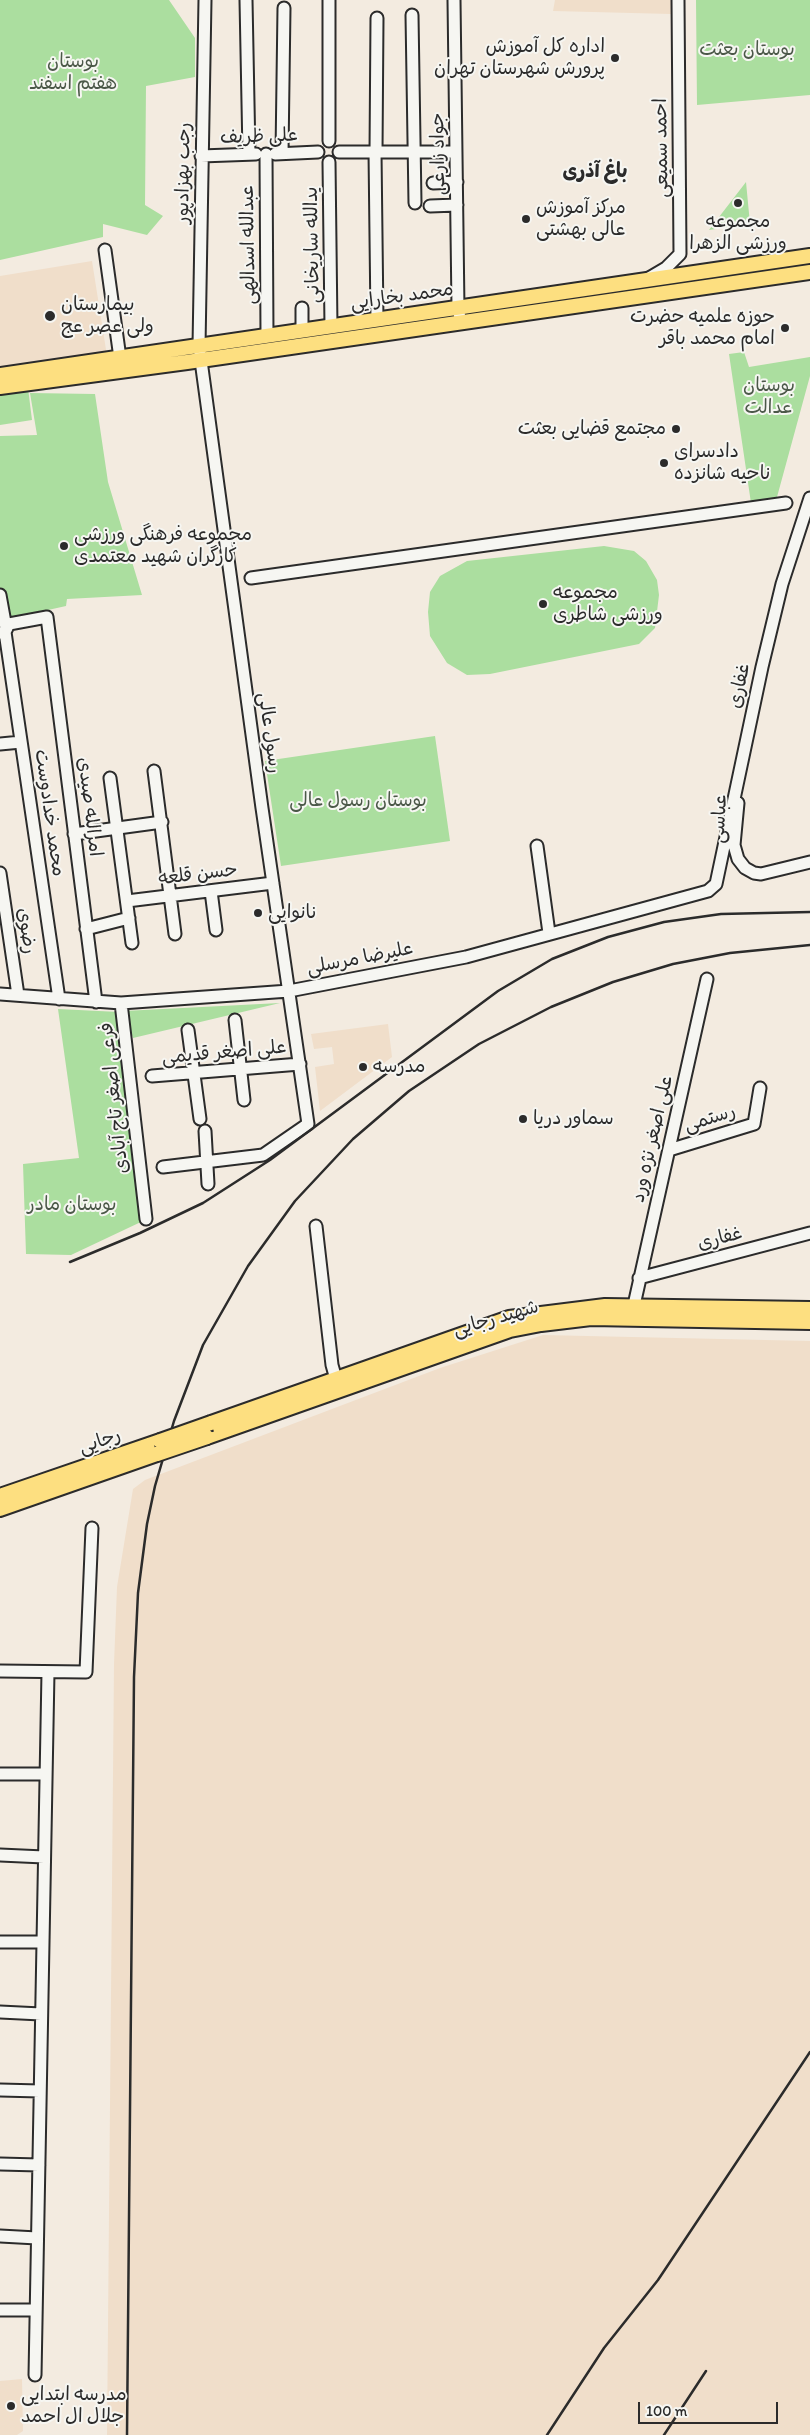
<!DOCTYPE html>
<html>
<head>
<meta charset="utf-8">
<style>
	body { margin:0 }
	#map { position:relative; width:810px; height:2435px; overflow:hidden; background:#f3ebe0; font-family:Itim,sans-serif }
	canvas { display:block }
	.scale { position:absolute; left:638px; top:2402px; width:140px; height:22px; box-sizing:border-box; border:2px solid #2b2b2b; border-top:0; padding-left:6px; font-size:15px; line-height:18px; white-space:nowrap; color:#2b2b2b; -webkit-text-stroke:4px #f6f6f2; paint-order:stroke }
</style>
</head>
<body>
<div id="map">
<canvas width="810" height="2435"></canvas>
<div class="scale">100 m</div>
</div>
<script>
const c = document.querySelector('canvas').getContext('2d');
c.lineJoin = 'round';
function fillPath(path, color) { c.fillStyle = color; c.fill(path, 'evenodd'); }
const shape = rows => new Path2D(rows.map(r => 'M' + r).join(''));
function stroke(path, color, width, dash) { c.strokeStyle = color; c.lineWidth = width; c.lineCap = dash ? 'butt' : 'round'; c.setLineDash(dash || []); c.stroke(path); }
function write(font, color, halo, rows, align = 'center') {
  c.font = font + ' Itim,"Playpen Sans Arabic",sans-serif'; c.lineWidth = 4; c.setLineDash([]); c.textBaseline = 'middle'; c.strokeStyle = halo; c.fillStyle = color; for (const [text, x, y, turn = 0] of rows) {
    c.save(); c.translate(x, y); c.rotate((+turn || 0) * Math.PI / 180); c.textAlign = isNaN(turn) ? turn : align; if (halo) c.strokeText(text, 0, 0); c.fillText(text, 0, 0); c.restore();
  }
}
fillPath(shape([
	[555,0,671,0,671,14,553,11],
	[92,261,107,356,0,372,0,276],
	[388,1024,392,1057,320,1111,315,1067,334,1064,332,1047,314,1049,311,1034],
	[543,1335,810,1341,810,2435,107,2435,114,1664,117,1587,133,1489,145,1480,440,1368],
	[22,2379,23,2431,17,2435,0,2435,0,2381]
]), '#f0deca');
fillPath(shape([
	[0,0,169,0,195,38,195,77,146,86,145,205,163,216,147,235,103,224,103,237,0,260],
	[696,0,810,0,810,95,697,105],
	[746,182,750,224,709,230],
	[744,352,749,367,810,357,810,376,777,497,751,503,729,354],
	[28,388,32,420,0,425,0,392],
	[30,393,95,394,108,482,142,595,67,599,66,606,48,610,48,613,8,621,7,602,0,602,0,436,37,435],
	[604,546,634,551,646,561,657,580,659,595,655,628,639,644,490,674,467,675,447,663,430,636,428,612,430,592,440,576,467,561],
	[435,736,450,841,281,866,265,761],
	[280,1003,133,1038,124,1011],
	[58,1009,119,1012,143,1221,71,1255,26,1254,23,1164,79,1158]
]), '#abde9f');
const minor = shape([
	[246,0,249,154],
	[329,0,329,141],
	[454,0,458,308,461,323],
	[412,15,415,203],
	[339,152,456,152],
	[375,152,377,320],
	[376,152,377,18],
	[282,153,284,8],
	[266,154,267,336],
	[275,154,318,152],
	[201,156,256,154],
	[329,162,331,327],
	[433,183,457,182],
	[430,206,457,205],
	[105,250,120,358],
	[649,278,666,268,680,254,678,0],
	[302,331,302,308],
	[251,578,786,503],
	[0,595,6,628],
	[5,632,59,999],
	[0,633,5,632,9,624,47,617,96,1002],
	[0,744,21,742],
	[154,771,175,934],
	[110,778,132,943],
	[738,803,734,845,738,859,745,868,754,873,761,874,810,862],
	[74,834,162,822],
	[537,846,549,933],
	[0,873,18,995],
	[211,891,216,930],
	[127,901,273,883],
	[86,929,129,918],
	[0,994,121,1003,289,991,466,957,708,891,716,884,762,667,782,584,810,498],
	[121,1003,146,1219],
	[235,1020,244,1100],
	[188,1030,200,1119],
	[152,1076,300,1064],
	[205,1131,208,1184],
	[669,1150,754,1124,760,1088],
	[163,1167,263,1155,308,1124,262,808,199,346,205,0],
	[316,1226,332,1365,336,1379],
	[639,1278,810,1233],
	[632,1314,707,979],
	[0,1671,86,1672,92,1528],
	[0,1774,46,1774],
	[0,1855,44,1857],
	[0,1942,43,1942],
	[0,2012,41,2014],
	[0,2090,40,2091],
	[0,2164,39,2165],
	[0,2236,37,2238],
	[0,2310,36,2310],
	[35,2375,48,1672]
]);
const major = shape([
	[0,375,810,256],
	[0,387,187,362,810,272],
	[211,1423,509,1318,605,1306,810,1309],
	[207,1437,510,1330,541,1324,591,1318,810,1322],
	[0,1496,160,1441],
	[0,1509,157,1454]
]);
stroke(minor, '#2b2b2b', 15);
stroke(major, '#2b2b2b', 18);
stroke(minor, '#f6f6f2', 11);
stroke(major, '#fddf80', 14);
stroke(shape([
	[70,1262,140,1233,203,1203,270,1160,498,991,552,959,608,937,664,922,721,914,810,912],
	[127,2435,134,1677,138,1593,147,1524,155,1486,174,1421,203,1345,248,1266,295,1201,353,1139,409,1091,479,1044,551,1007,613,982,673,964,730,953,810,945],
	[547,2435,604,2348,658,2280,810,2052],
	[664,2435,706,2371]
]), '#2b2b2b', 2.5);
const majorBridge = shape([
	[160,1441,211,1423],
	[157,1454,207,1437]
]);
stroke(majorBridge, '#2b2b2b', 18, []);
stroke(majorBridge, '#fddf80', 14);
for (const [x, y, r, color] of [
	[615,58,5,"#2b2b2b"],
	[738,203,5,"#2b2b2b"],
	[526,219,5,"#2b2b2b"],
	[50,316,6,"#2b2b2b"],
	[785,328,5,"#2b2b2b"],
	[676,429,5,"#2b2b2b"],
	[664,463,5,"#2b2b2b"],
	[64,546,5,"#2b2b2b"],
	[543,604,5,"#2b2b2b"],
	[258,913,5,"#2b2b2b"],
	[363,1067,5,"#2b2b2b"],
	[523,1119,5,"#2b2b2b"],
	[11,2406,5,"#2b2b2b"]
]) { const dot = new Path2D(); dot.arc(x, y, r, 0, 2 * Math.PI); c.fillStyle = color; c.fill(dot); stroke(dot, '#f6f6f2', 2); }
write('19px', '#2b2b2b', '#f6f6f2', [
	["اداره کل آموزش",605,47,"right"],
	["پرورش شهرستان تهران",605,69,"right"],
	["مرکز آموزش",536,208],
	["عالی بهشتی",536,230],
	["مجموعه",738,222,"center"],
	["ورزشی الزهرا",738,244,"center"],
	["بیمارستان",61,305],
	["ولی عصر عج",61,327],
	["حوزه علمیه حضرت",775,317,"right"],
	["امام محمد باقر",775,339,"right"],
	["مجتمع قضایی بعثت",666,429,"right"],
	["دادسرای",674,452],
	["ناحیه شانزده",674,474],
	["مجموعه فرهنگی ورزشی",74,535],
	["کارگران شهید معتمدی",74,557],
	["مجموعه",553,593],
	["ورزشی شاطری",553,615],
	["نانوایی",268,913],
	["مدرسه",373,1067],
	["سماور دریا",533,1119],
	["مدرسه ابتدایی",21,2395],
	["جلال ال احمد",21,2417]
], 'left');
write('19px', '#4b5848', '#f6f6f2', [
	["بوستان بعثت",747,50],
	["بوستان",73,62],
	["هفتم اسفند",73,84],
	["بوستان",769,386],
	["عدالت",769,408],
	["بوستان رسول عالی",358,801],
	["بوستان مادر",72,1205]
]);
write('19px', '#2b2b2b', '#f6f6f2', [
	["علی ظریف",259,137,-2],
	["احمد سمیعی",662,148,-91],
	["جواد زارعی",439,154,-91],
	["رجب بهزادپور",184,173,-89],
	["عبدالله اسدالهی",249,245,-91],
	["یدالله ساریخانی",313,245,-91],
	["محمد بخارایی",402,297,-8],
	["غفاری",740,686,-78],
	["رسول عالی",269,733,82],
	["امرالله صیدی",89,807,83],
	["محمد خدادوست",49,813,82],
	["عباسی",720,819,-87],
	["حسن قلعه",198,875,-7],
	["رضوی",26,931,82],
	["علیرضا مرسلی",360,959,-11],
	["علی اصغر قدیمی",224,1053,-5],
	["فرعی اصغر تاج آبادی",115,1098,-96],
	["رستمی",710,1119,-17],
	["علی اصغر نژه ورد",653,1139,-77],
	["غفاری",720,1239,-15],
	["شهید رجایی",496,1319,-16],
	["رجایی",100,1442,-19]
]);
write('bold 20px', '#2b2b2b', '#f6f6f2', [
	["باغ آذری",595,172]
]);
</script>
</body>
</html>
